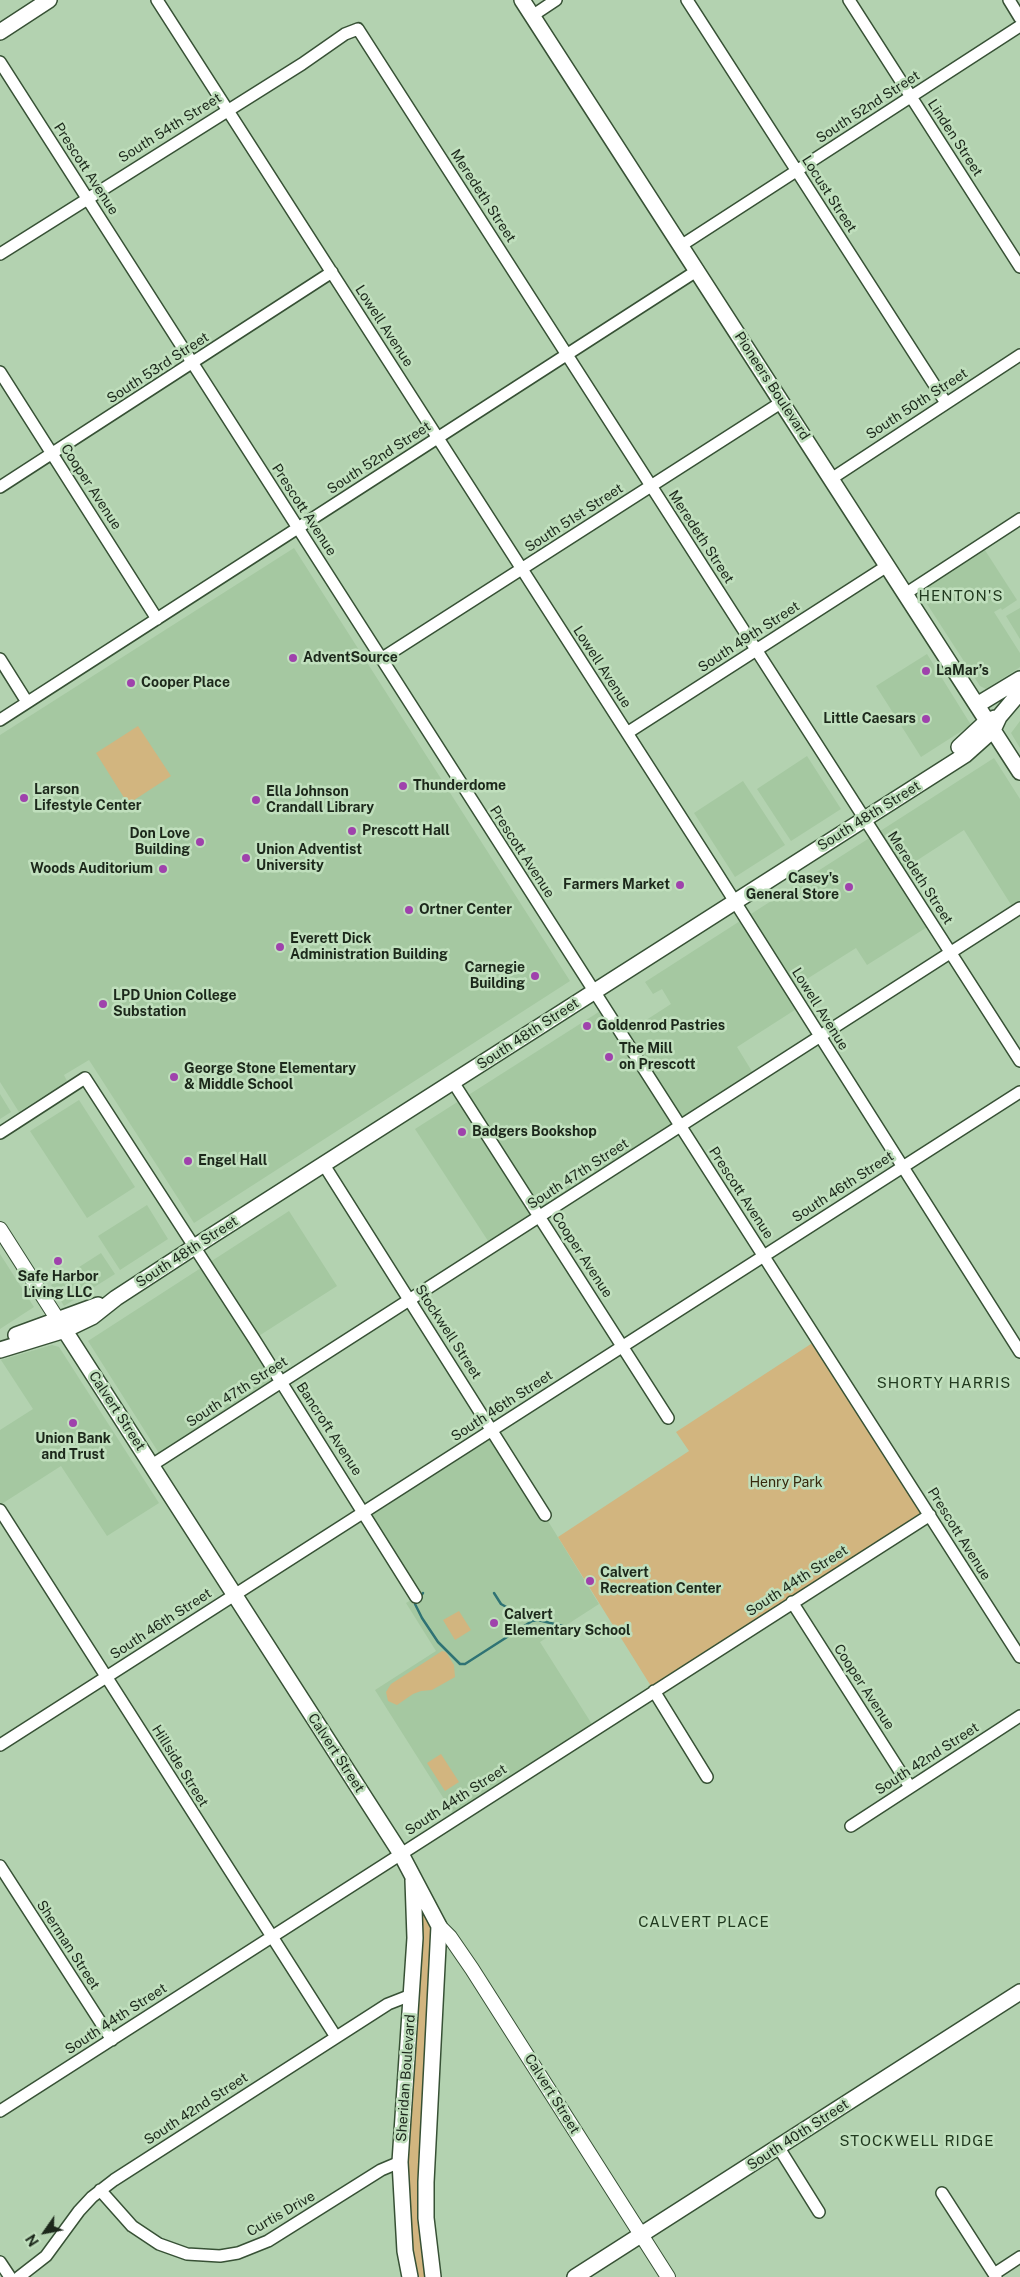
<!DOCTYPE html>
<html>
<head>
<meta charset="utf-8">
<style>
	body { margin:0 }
	#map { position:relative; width:1020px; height:2277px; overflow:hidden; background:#b3d2b0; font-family:"Public Sans",sans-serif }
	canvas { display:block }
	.north { position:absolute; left:20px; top:2207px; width:50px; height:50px; -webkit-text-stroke:4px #c0dfbd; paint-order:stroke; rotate:237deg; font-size:14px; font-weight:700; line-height:20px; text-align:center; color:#1c281b }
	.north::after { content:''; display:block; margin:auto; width:18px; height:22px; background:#1c281b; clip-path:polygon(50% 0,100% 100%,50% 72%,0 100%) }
</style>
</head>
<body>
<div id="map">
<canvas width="1020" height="2277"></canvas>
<div class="north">N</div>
</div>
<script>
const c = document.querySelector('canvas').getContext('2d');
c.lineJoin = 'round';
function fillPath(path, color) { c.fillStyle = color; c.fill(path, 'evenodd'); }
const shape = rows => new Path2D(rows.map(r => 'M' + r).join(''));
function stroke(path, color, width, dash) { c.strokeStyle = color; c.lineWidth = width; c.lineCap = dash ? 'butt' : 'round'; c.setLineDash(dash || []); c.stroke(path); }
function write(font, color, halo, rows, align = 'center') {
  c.font = font + ' "Public Sans",sans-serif'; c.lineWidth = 5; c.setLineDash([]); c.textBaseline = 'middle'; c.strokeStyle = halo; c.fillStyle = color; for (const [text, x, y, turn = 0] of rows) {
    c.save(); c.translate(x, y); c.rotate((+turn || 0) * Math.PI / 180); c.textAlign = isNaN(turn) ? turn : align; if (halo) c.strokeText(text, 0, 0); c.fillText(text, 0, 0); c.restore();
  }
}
fillPath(shape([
	[981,544,1017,600,1002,610,1001,608,994,612,1020,653,1020,667,986,689,980,686,916,587],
	[294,548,570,981,194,1223,89,1060,64,1075,67,1081,19,1112,0,1082,0,735],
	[1020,608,1020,639,1006,616],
	[927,654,971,725,921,757,876,686],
	[1020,721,1020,748,1011,733],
	[807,756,841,809,791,841,757,789],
	[994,758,1020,799,1020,908,1015,911,964,830,899,872,932,924,867,965,856,948,791,989,801,1006,737,1047,756,1078,492,1247,415,1129,605,1008,623,1035,671,1004,662,989,653,994,645,982],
	[743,781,785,845,735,877,694,813],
	[0,1094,11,1112,0,1119],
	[79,1100,135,1187,87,1218,30,1131],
	[147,1205,168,1239,120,1270,98,1236],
	[289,1211,337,1286,254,1339,281,1382,162,1458,88,1341],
	[101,1253,115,1274,64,1306,51,1285],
	[0,1254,34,1307,0,1329],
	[52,1345,59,1347,159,1503,107,1536,61,1466,0,1505,0,1430,33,1409,1,1360],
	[492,1430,599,1604,540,1642,595,1729,456,1818,375,1690,436,1651,406,1603,416,1597,364,1512]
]), '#a5c8a1');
fillPath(shape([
	[138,726,171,776,128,804,96,753],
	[817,1340,930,1515,654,1691,558,1537,689,1451,676,1432],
	[459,1611,471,1630,455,1640,443,1620],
	[442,1651,446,1652,454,1665,455,1677,432,1690,421,1691,413,1694,397,1705,388,1701,386,1692,391,1684],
	[441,1754,459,1782,445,1791,427,1763],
	[413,1879,434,1915,427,2139,433,2277,410,2277,405,2251]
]), '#d2b57f');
stroke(shape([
	[423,1593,415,1604,422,1618,438,1642,460,1664,465,1664,532,1621,538,1620,567,1627],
	[494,1593,501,1604,517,1613,538,1620]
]), '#2f7374', 2.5);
const minor = shape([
	[157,0,713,867,1020,1352],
	[687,0,946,403],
	[849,0,1020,267],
	[1009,0,1020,18],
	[532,16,556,0],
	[0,62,1020,1657],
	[682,245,1020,26],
	[0,254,302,64,345,34,358,29,1020,1061],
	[0,372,157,619],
	[831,479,1020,355],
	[0,487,332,272],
	[905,594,1020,519],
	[0,659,27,702],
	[381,659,782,402],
	[0,720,698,270],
	[627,733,887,566],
	[453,1082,668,1418],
	[0,1133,85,1078,254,1339,416,1597],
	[324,1165,545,1515],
	[152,1465,1020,908],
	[0,1510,336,2037],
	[792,1602,910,1787],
	[654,1691,707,1777],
	[0,1745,1020,1092],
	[851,1826,1020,1716],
	[0,1866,112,2040],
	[0,2111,930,1515],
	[779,2148,819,2212],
	[100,2190,132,2226,159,2244,187,2254,220,2256,238,2253,268,2241,381,2170,400,2162],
	[942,2193,996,2277],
	[0,2262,10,2277],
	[994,2274,1020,2257],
	[19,2277,46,2256,79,2211,92,2197,114,2180,388,2004,411,1995]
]);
const tertiary = shape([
	[0,1229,58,1320],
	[439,1926,450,1937,472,1969,668,2277]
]);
const secondary = shape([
	[522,0,1020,772],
	[0,32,49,0],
	[977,705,1020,679],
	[959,747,987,721,995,718],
	[58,1320,401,1854,439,1926,426,2182,426,2218,433,2277],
	[16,1335,98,1305],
	[0,1350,65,1330,92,1317,116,1298,205,1240,965,755,993,730,999,717,1020,692],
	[410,2277,405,2251,400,2162,415,1938,413,1880],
	[575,2277,1020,1992]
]);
stroke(minor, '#375135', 14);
stroke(tertiary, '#375135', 16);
stroke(secondary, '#375135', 18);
stroke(minor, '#fff', 11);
stroke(tertiary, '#fff', 14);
stroke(secondary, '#fff', 15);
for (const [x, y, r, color] of [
	[293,658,5,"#9f42ac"],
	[926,671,5,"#9f42ac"],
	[131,683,5,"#9f42ac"],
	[926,719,5,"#9f42ac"],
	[403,786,5,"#9f42ac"],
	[24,798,5,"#9f42ac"],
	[256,800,5,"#9f42ac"],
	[352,831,5,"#9f42ac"],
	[200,842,5,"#9f42ac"],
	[246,858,5,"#9f42ac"],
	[163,869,5,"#9f42ac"],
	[680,885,5,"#9f42ac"],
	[849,887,5,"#9f42ac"],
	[409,910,5,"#9f42ac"],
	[280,947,5,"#9f42ac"],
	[535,976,5,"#9f42ac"],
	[103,1004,5,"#9f42ac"],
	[587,1026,5,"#9f42ac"],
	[609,1057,5,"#9f42ac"],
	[174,1077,5,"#9f42ac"],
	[462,1132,5,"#9f42ac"],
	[188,1161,5,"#9f42ac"],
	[58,1261,5,"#9f42ac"],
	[73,1423,5,"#9f42ac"],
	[590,1581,5,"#9f42ac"],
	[494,1623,5,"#9f42ac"]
]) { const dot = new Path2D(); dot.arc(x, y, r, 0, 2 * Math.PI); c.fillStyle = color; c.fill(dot); stroke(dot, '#c0dfbd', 2); }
write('14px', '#1c281b', '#c0dfbd', [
	["South 52nd Street",868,107,-33],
	["South 54th Street",170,128,-32],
	["Linden Street",955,138,57],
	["Prescott Avenue",86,169,57],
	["Locust Street",829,194,57],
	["Meredeth Street",483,196,57],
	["Lowell Avenue",384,326,57],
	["South 53rd Street",158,368,-33],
	["Pioneers Boulevard",772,386,57],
	["South 50th Street",917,404,-33],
	["South 52nd Street",379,458,-33],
	["Cooper Avenue",91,487,57],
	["Prescott Avenue",304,510,57],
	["South 51st Street",574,518,-33],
	["Meredeth Street",701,537,57],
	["South 49th Street",749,637,-33],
	["Lowell Avenue",602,667,57],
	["South 48th Street",869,816,-32],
	["Prescott Avenue",522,852,57],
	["Meredeth Street",920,878,57],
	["Lowell Avenue",820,1009,58],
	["South 48th Street",528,1034,-33],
	["South 47th Street",578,1174,-33],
	["South 46th Street",843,1187,-33],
	["Prescott Avenue",741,1193,57],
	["South 48th Street",187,1252,-33],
	["Cooper Avenue",582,1255,57],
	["Stockwell Street",448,1332,57],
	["South 47th Street",237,1392,-33],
	["South 46th Street",502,1406,-33],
	["Calvert Street",117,1411,57],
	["Bancroft Avenue",329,1429,57],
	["Prescott Avenue",959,1534,58],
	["South 44th Street",797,1581,-33],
	["South 46th Street",161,1624,-33],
	["Cooper Avenue",864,1687,57],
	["Calvert Street",336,1753,57],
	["South 42nd Street",927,1759,-33],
	["Hillside Street",180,1766,58],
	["South 44th Street",456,1800,-33],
	["Sherman Street",68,1945,57],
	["South 44th Street",116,2019,-33],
	["Sheridan Boulevard",406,2078,-86],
	["Calvert Street",552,2094,58],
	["South 42nd Street",196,2109,-33],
	["South 40th Street",798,2135,-33],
	["Curtis Drive",281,2214,-30]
]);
write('bold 14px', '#1c281b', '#c0dfbd', [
	["AdventSource",303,658],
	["LaMar’s",936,671],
	["Cooper Place",141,683],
	["Little Caesars",916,719,"right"],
	["Thunderdome",413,786],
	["Larson",34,790],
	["Lifestyle Center",34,806],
	["Ella Johnson",266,792],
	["Crandall Library",266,808],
	["Prescott Hall",362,831],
	["Don Love",190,834,"right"],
	["Building",190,850,"right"],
	["Union Adventist",256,850],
	["University",256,866],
	["Woods Auditorium",153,869,"right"],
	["Casey's",839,879,"right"],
	["General Store",839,895,"right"],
	["Farmers Market",670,885,"right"],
	["Ortner Center",419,910],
	["Everett Dick",290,939],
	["Administration Building",290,955],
	["Carnegie",525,968,"right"],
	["Building",525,984,"right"],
	["LPD Union College",113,996],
	["Substation",113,1012],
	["Goldenrod Pastries",597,1026],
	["The Mill",619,1049],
	["on Prescott",619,1065],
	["George Stone Elementary",184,1069],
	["& Middle School",184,1085],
	["Badgers Bookshop",472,1132],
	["Engel Hall",198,1161],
	["Safe Harbor",58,1277,"center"],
	["Living LLC",58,1293,"center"],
	["Union Bank",73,1439,"center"],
	["and Trust",73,1455,"center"],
	["Calvert",600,1573],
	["Recreation Center",600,1589],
	["Calvert",504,1615],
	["Elementary School",504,1631]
], 'left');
write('14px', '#36290d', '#c0dfbd', [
	["Henry Park",786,1483]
]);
c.letterSpacing = '1px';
write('15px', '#213a1f', '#c0dfbd', [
	["HENTON'S",961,596],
	["SHORTY HARRIS",944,1383],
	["CALVERT PLACE",704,1922],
	["STOCKWELL RIDGE",917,2141]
]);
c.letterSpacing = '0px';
</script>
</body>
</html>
